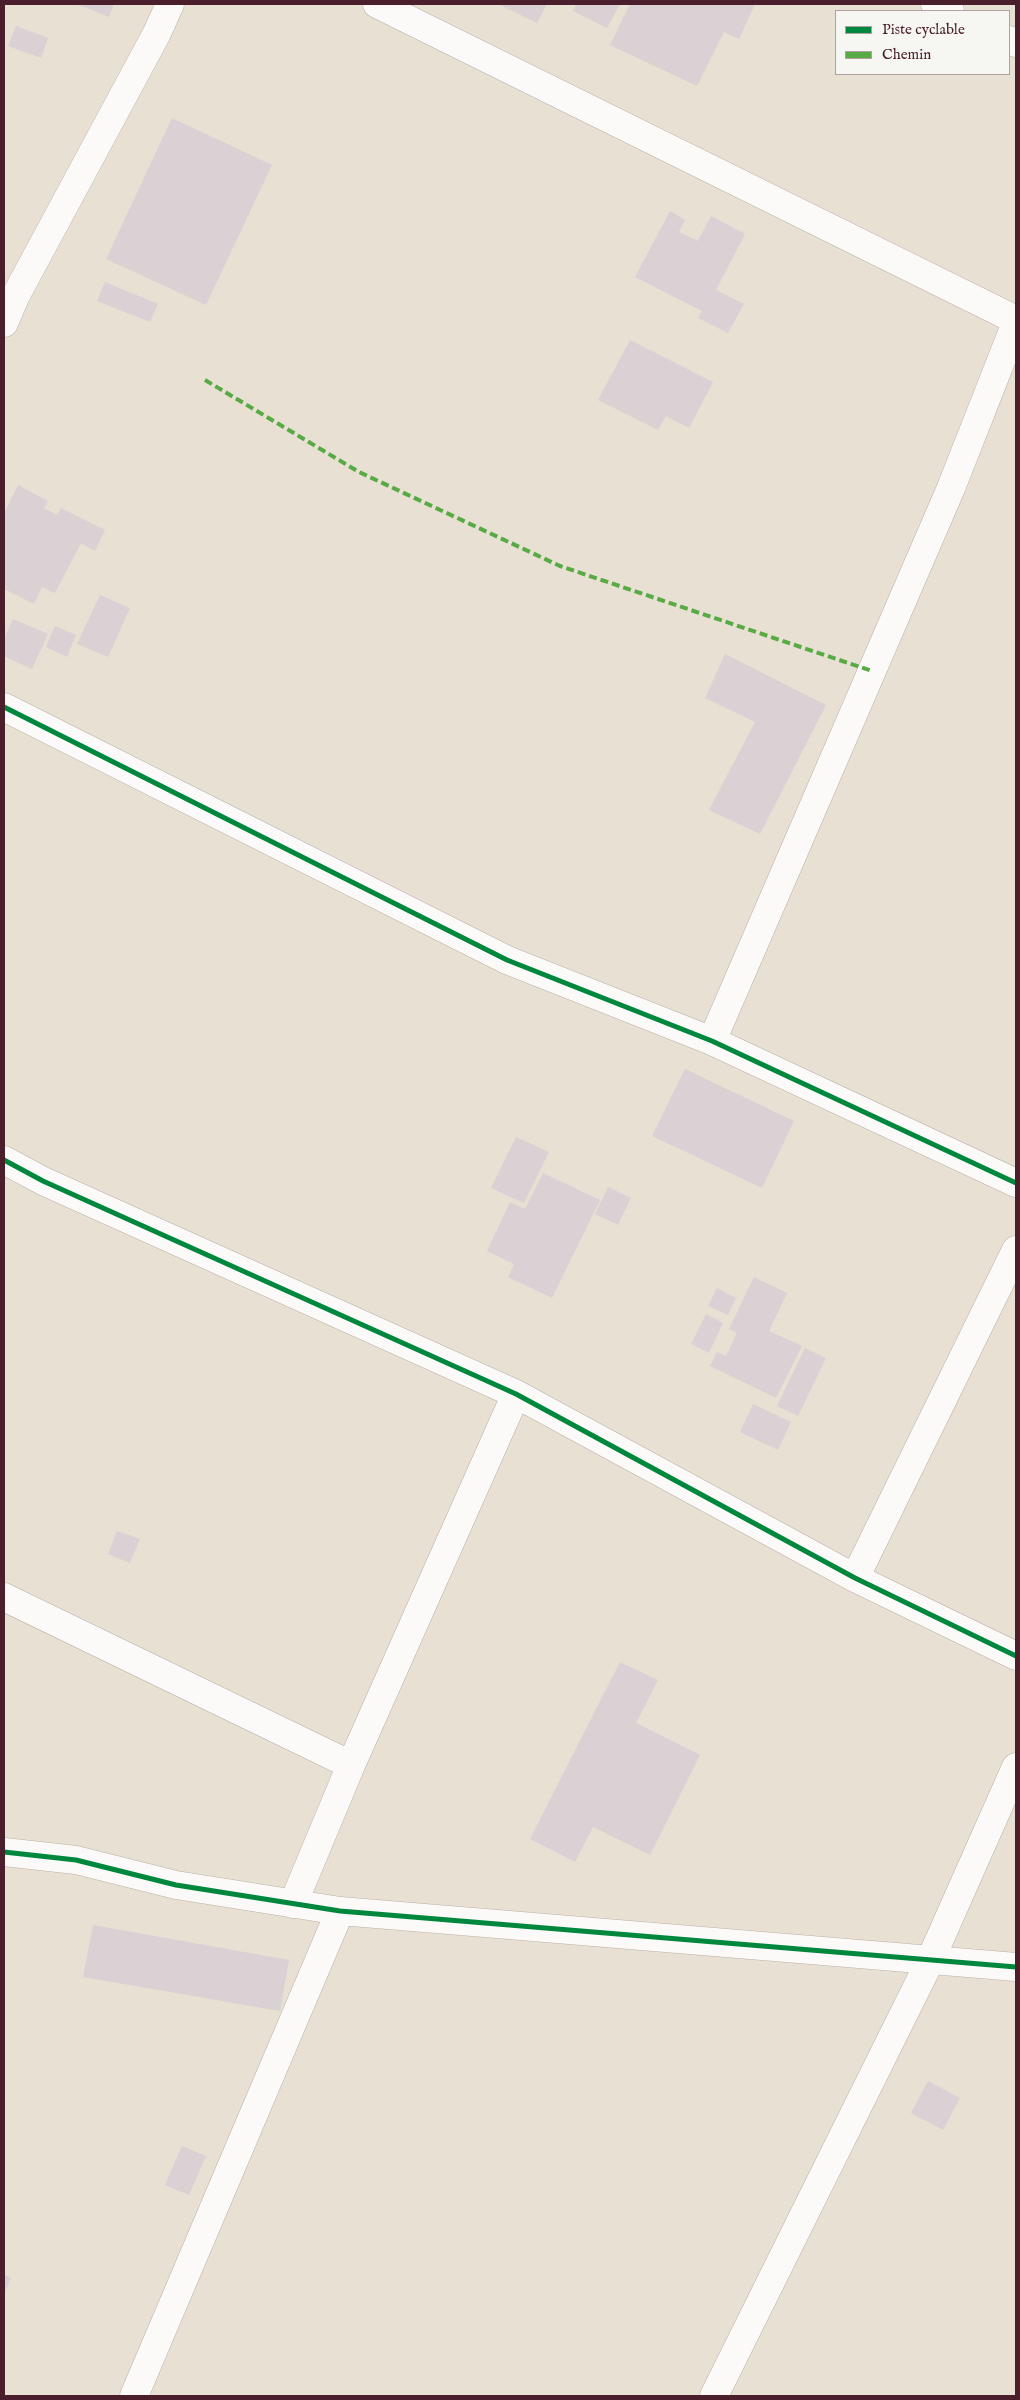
<!DOCTYPE html>
<html>
<head>
<meta charset="utf-8">
<style>
	body { margin:0 }
	#map { position:relative; width:1020px; height:2400px; overflow:hidden; background:#e8e0d2; font-family:"IM FELL English",serif }
	canvas { display:block }
	.frame { position:absolute; inset:0; border:5px solid #4a1f2b; pointer-events:none }
	.legend { position:absolute; left:835px; top:10px; width:175px; height:65px; box-sizing:border-box; background:#f6f6f2; border:1px solid #b1a0a2; margin:0; padding:6px 9px; list-style:none; font-size:15px; color:#4a1f2b }
	.legend li { display:flex; align-items:center; gap:10px; height:25px }
	.legend b { width:25px; border:1px solid #b1a0a2 }
</style>
</head>
<body>
<div id="map">
<canvas width="1020" height="2400"></canvas>
<div class="frame"></div>
<ul class="legend">
<li><b style="height:6px;background:#00873e"></b>Piste cyclable</li>
<li><b style="height:6px;background:#57aa44"></b>Chemin</li>
</ul>
</div>
<script>
const c = document.querySelector('canvas').getContext('2d');
c.lineJoin = 'round';
function fillPath(path, color) { c.fillStyle = color; c.fill(path, 'evenodd'); }
const shape = rows => new Path2D(rows.map(r => 'M' + r).join(''));
function stroke(path, color, width, dash) { c.strokeStyle = color; c.lineWidth = width; c.lineCap = dash ? 'butt' : 'round'; c.setLineDash(dash || []); c.stroke(path); }
fillPath(shape([
	[77,4,114,4,109,17],
	[498,4,547,4,537,23],
	[576,4,620,4,607,28,573,11],
	[630,4,755,4,739,39,724,32,697,86,610,45],
	[16,26,48,38,41,58,8,46],
	[172,118,272,165,206,305,106,259],
	[670,211,685,220,679,232,698,241,711,216,745,234,716,290,744,304,728,333,698,318,702,311,635,277],
	[105,282,158,304,150,322,97,301],
	[630,340,713,382,689,428,666,416,658,430,598,400],
	[18,485,48,501,44,508,57,515,61,508,105,530,95,551,81,543,55,593,42,587,34,604,4,589,4,513],
	[100,595,130,608,108,657,77,644],
	[13,619,48,634,32,669,4,656,4,639],
	[55,626,76,635,67,657,46,647],
	[725,654,826,705,760,834,709,810,755,722,705,698],
	[685,1069,794,1121,762,1188,652,1136],
	[516,1137,549,1152,524,1203,491,1188],
	[543,1173,600,1200,552,1298,508,1277,514,1264,487,1251,510,1202,525,1209],
	[608,1187,631,1198,618,1225,595,1214],
	[754,1277,787,1293,769,1331,802,1346,776,1398,710,1366,717,1352,726,1356,737,1333,729,1329],
	[717,1288,736,1298,728,1315,708,1306],
	[706,1314,723,1323,709,1353,691,1344],
	[805,1348,826,1358,798,1416,777,1406],
	[753,1404,791,1422,778,1450,740,1432],
	[117,1531,140,1539,130,1563,108,1554],
	[620,1662,658,1680,636,1723,700,1755,650,1855,593,1827,575,1862,530,1839],
	[93,1925,289,1960,280,2011,83,1977],
	[928,2081,960,2098,943,2130,911,2113],
	[182,2146,206,2156,189,2195,165,2185],
	[4,2274,11,2278,4,2294]
]), '#d9d1d4');
const minor = shape([
	[377,4,1016,320],
	[935,4,950,11],
	[1009,40,1016,43],
	[4,323,16,295,157,33,170,4],
	[4,707,507,960,712,1041,1016,1183],
	[712,1041,951,488,1016,323],
	[4,1160,43,1181,516,1394,855,1578,1016,1656],
	[855,1578,1016,1250],
	[4,1597,351,1765],
	[4,1852,76,1860,176,1885,340,1911,1016,1967],
	[293,1904,351,1765,516,1394],
	[134,2396,340,1911],
	[714,2396,930,1961,1016,1767]
]);
stroke(minor, '#b9b0a8', 29);
stroke(minor, '#fcfaf8', 28);
stroke(shape([
	[205,380,359,472,560,566,872,671]
]), '#57aa44', 4, [8, 4]);
stroke(shape([
	[4,707,507,960,712,1041,1016,1183],
	[4,1160,43,1181,516,1394,855,1578,1016,1656],
	[4,1852,76,1860,176,1885,340,1911,1016,1967]
]), '#00873e', 5);
</script>
</body>
</html>
